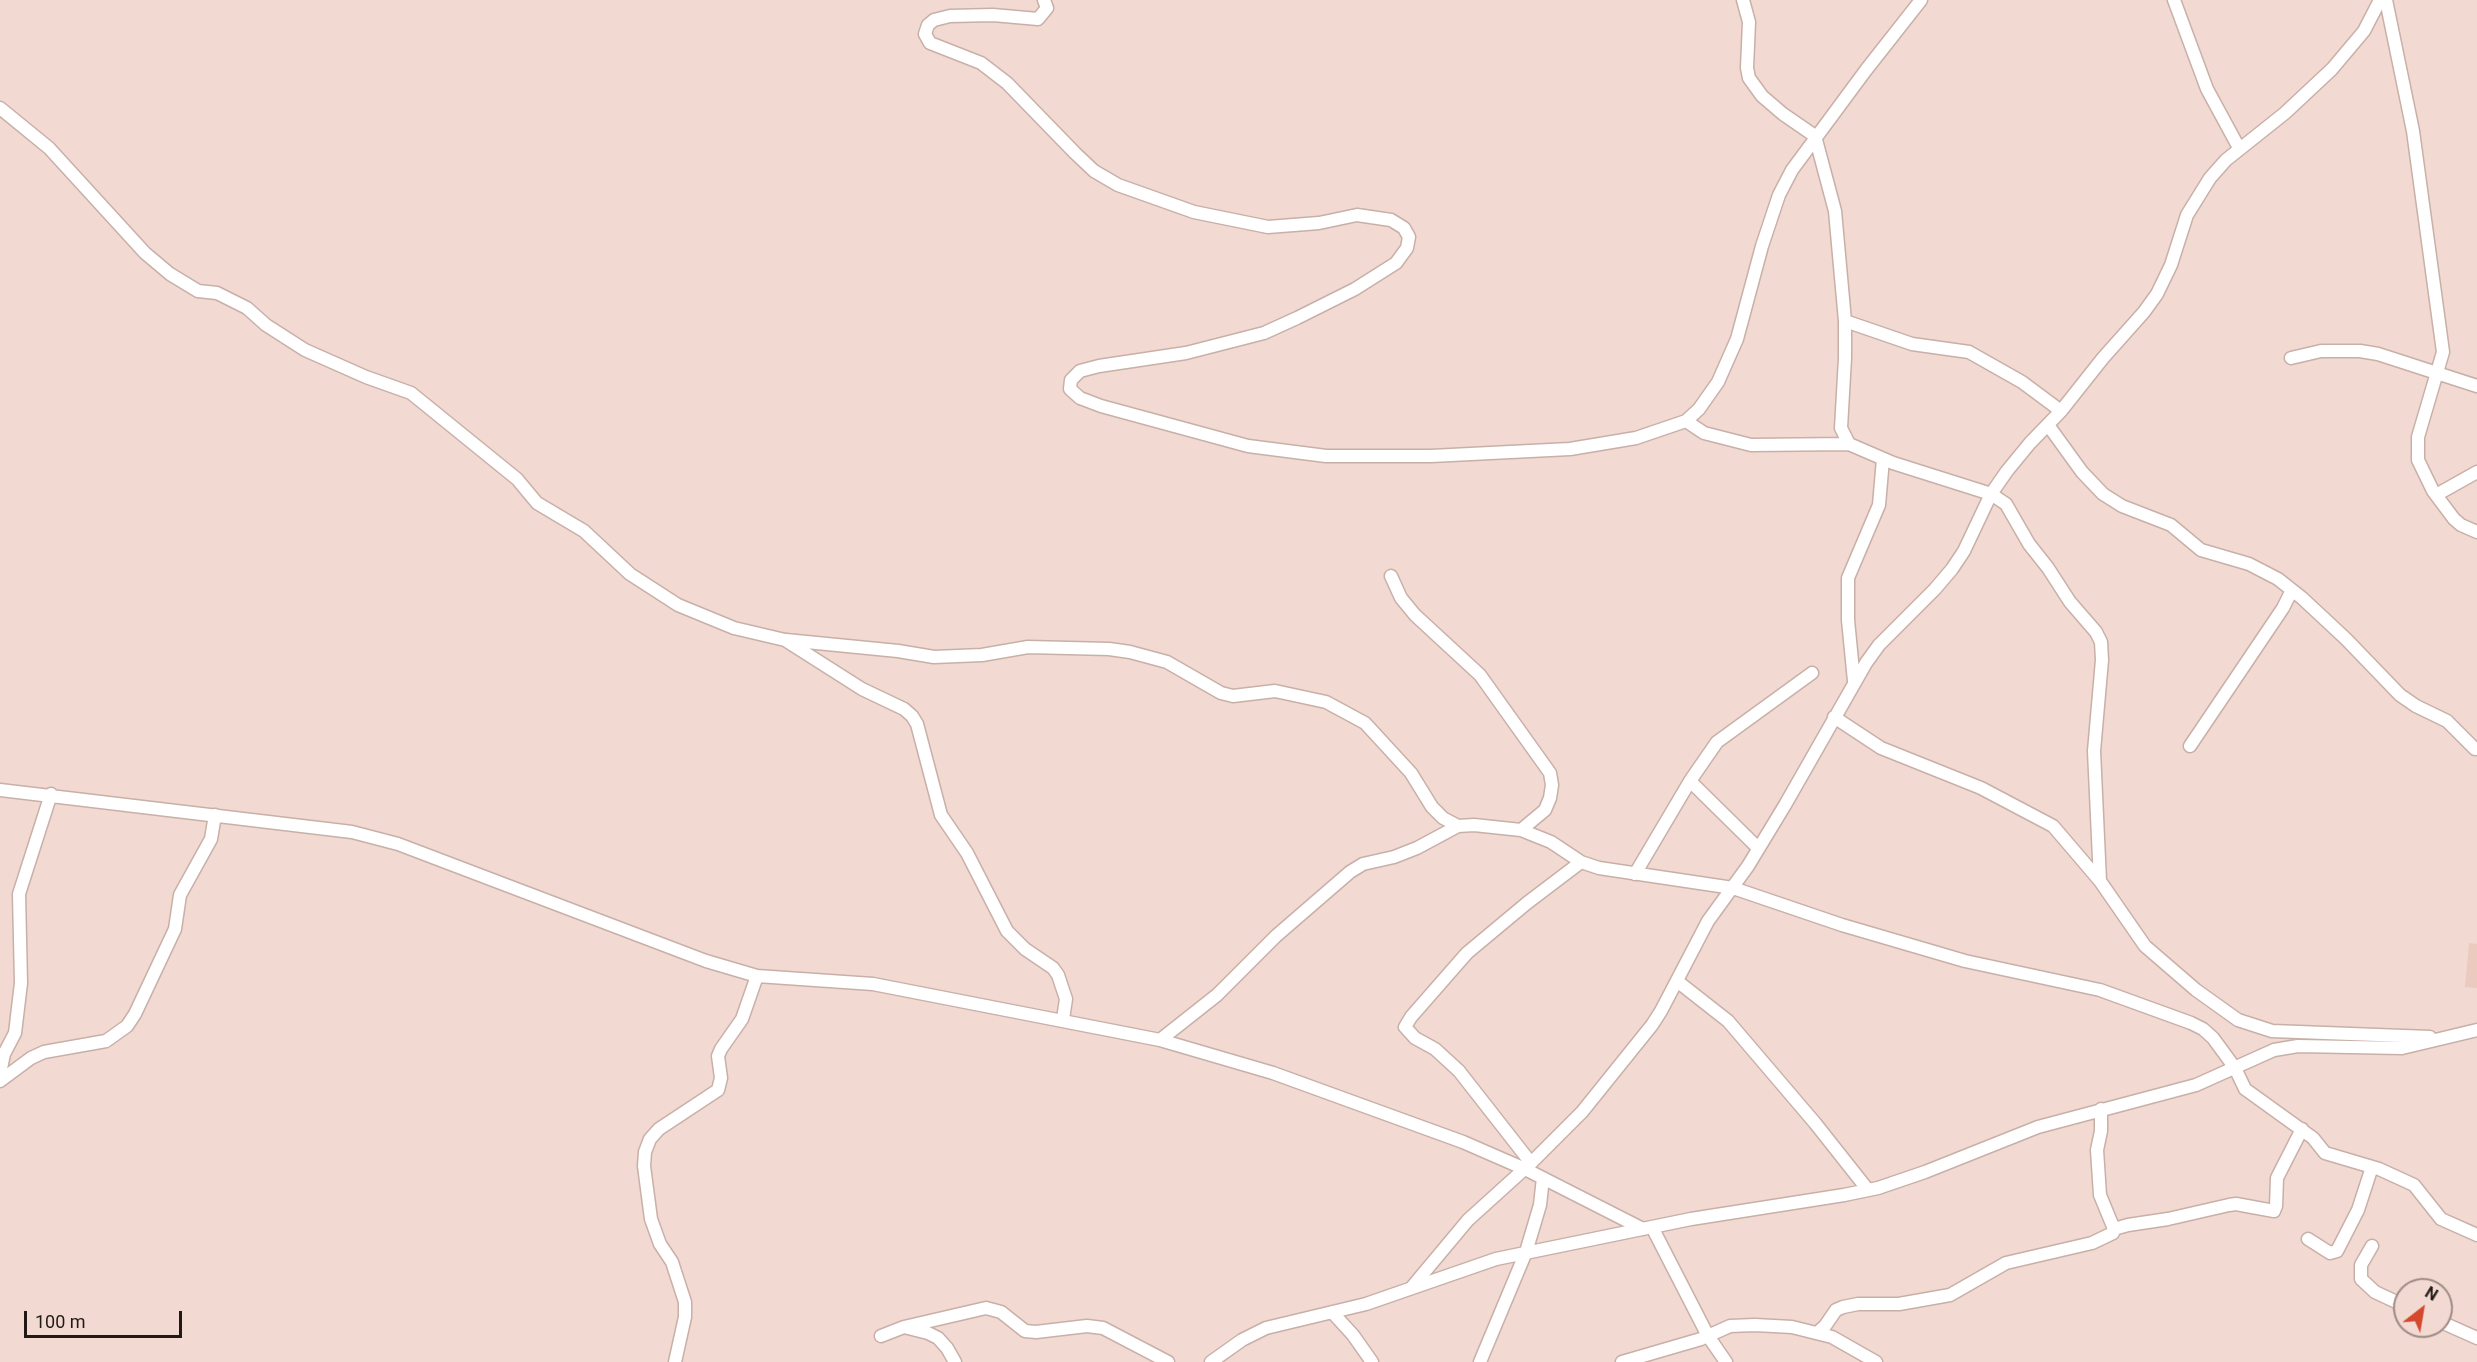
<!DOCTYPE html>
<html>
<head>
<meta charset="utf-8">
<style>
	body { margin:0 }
	#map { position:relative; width:2477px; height:1362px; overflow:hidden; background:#f2d9d1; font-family:Roboto,sans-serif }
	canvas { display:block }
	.north { position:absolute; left:2393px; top:1278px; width:60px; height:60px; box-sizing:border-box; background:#f2d9d1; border:2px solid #9e8c86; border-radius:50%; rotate:31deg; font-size:16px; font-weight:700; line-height:24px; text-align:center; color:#211916 }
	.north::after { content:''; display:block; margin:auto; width:21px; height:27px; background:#d4482e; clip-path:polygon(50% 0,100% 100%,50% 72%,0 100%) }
	.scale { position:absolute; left:24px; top:1311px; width:158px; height:27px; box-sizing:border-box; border:3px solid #211916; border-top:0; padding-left:8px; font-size:18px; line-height:21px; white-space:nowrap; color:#211916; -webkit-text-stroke:4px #f2d9d1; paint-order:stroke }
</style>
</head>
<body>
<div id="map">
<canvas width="2477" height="1362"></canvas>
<div class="north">N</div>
<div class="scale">100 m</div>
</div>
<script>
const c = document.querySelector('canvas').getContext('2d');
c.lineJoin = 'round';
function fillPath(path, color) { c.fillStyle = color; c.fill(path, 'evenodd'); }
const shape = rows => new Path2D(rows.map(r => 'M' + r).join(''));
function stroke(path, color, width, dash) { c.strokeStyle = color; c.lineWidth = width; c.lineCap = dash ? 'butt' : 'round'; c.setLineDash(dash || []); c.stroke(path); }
fillPath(shape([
	[2469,943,2477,944,2477,988,2465,987]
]), '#ebcac0');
const street = shape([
	[1044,0,1047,8,1038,19,993,15,950,16,934,20,928,25,925,34,930,43,981,63,1007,83,1075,153,1094,171,1118,185,1194,212,1268,227,1319,223,1357,215,1391,220,1404,228,1409,237,1407,248,1396,263,1355,289,1297,318,1264,333,1186,353,1099,366,1080,371,1071,380,1070,389,1080,398,1101,406,1248,446,1326,456,1431,456,1570,449,1636,438,1686,421,1699,409,1718,382,1737,339,1762,246,1779,195,1792,170,1866,70,1921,0],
	[1743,0,1749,22,1747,68,1749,78,1762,96,1783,114,1815,136,1835,211,1845,321,1845,358,1841,428,1849,444],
	[2174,0,2207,89,2239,148],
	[2386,0,2413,131,2443,352,2418,437,2418,460,2433,491,2454,519,2461,525,2477,532],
	[0,108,49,148,145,253,170,274,198,291,217,293,247,308,266,325,305,350,366,377,411,393,517,479,537,503,584,531,630,574,678,605,734,628,785,640,862,689,904,709,912,716,917,724,941,815,967,853,1007,931,1025,949,1053,968,1058,975,1066,999,1063,1019],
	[1845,321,1912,344,1969,352,2022,382,2061,411],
	[2291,358,2321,351,2360,351,2378,354,2477,386],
	[1686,421,1704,433,1751,445,1849,444,1893,463,1991,494,2006,504,2029,544,2048,568,2070,602,2096,632,2101,642,2102,660,2094,751,2100,881],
	[2048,425,2082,472,2103,494,2122,506,2171,525,2201,550,2249,564,2278,579,2302,598,2346,639,2400,695,2416,706,2447,721,2475,749],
	[2436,495,2477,472],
	[1391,576,1401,598,1415,615,1480,675,1550,773,1552,785,1550,798,1545,810,1521,830],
	[786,640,898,651,934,657,982,655,1028,647,1109,649,1130,652,1167,662,1221,693,1233,696,1275,691,1326,702,1365,723,1411,773,1432,807,1443,818,1458,826],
	[1854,681,1848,620,1848,578,1879,505,1883,459],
	[1834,717,1881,748,1981,788,2053,826,2100,881,2145,946,2196,990,2238,1020,2272,1031,2430,1037],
	[2190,746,2283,608,2292,590],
	[1690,781,1758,848],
	[0,790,352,832,398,844,706,961,757,976,873,984,1160,1040,1273,1073,1463,1142,1525,1169,1643,1229],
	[1635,874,1690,781,1717,742,1812,673],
	[1677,981,1728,1021,1815,1123,1868,1190],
	[1160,1040,1217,995,1276,936,1350,872,1363,864,1394,857,1417,848,1458,826,1474,825,1521,830,1551,842,1581,862,1599,868,1733,888,1842,925,1965,961,2100,990,2191,1023,2203,1029,2213,1038,2235,1068,2245,1089,2313,1138,2325,1153,2379,1169,2414,1185,2441,1219,2477,1235],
	[0,1073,4,1054,15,1033,21,983,19,894,51,794],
	[0,1081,31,1058,44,1052,106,1041,127,1026,135,1014,175,929,180,895,211,839,215,815],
	[1531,1163,1459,1071,1435,1049,1415,1038,1405,1027,1411,1017,1467,953,1527,903,1581,862],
	[1652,1227,1708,1336,1726,1362],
	[2114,1229,2128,1225,2168,1219,2229,1205,2236,1204,2274,1211,2276,1206,2277,1178,2302,1129],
	[2308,1239,2330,1253,2337,1251,2358,1210,2372,1167],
	[2372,1246,2361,1265,2361,1279,2375,1292,2405,1306],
	[1412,1287,1468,1220,1531,1163,1582,1112,1652,1025,1661,1011,1708,921,1748,866,1785,805,1866,663,1879,645,1935,589,1952,569,1964,551,1991,494,2007,471,2030,443,2061,411,2103,358,2144,312,2157,294,2171,265,2187,215,2210,178,2226,160,2285,113,2332,69,2364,31,2380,0],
	[1332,1312,1353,1335,1372,1362],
	[2441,1322,2477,1338],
	[904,1327,986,1308,1001,1312,1025,1331,1036,1332,1087,1326,1103,1328,1168,1362],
	[1817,1333,1825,1326,1836,1310,1843,1307,1858,1304,1899,1304,1950,1295,2006,1263,2092,1243,2113,1233,2114,1229,2100,1195,2097,1150,2101,1131,2101,1109],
	[881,1336,904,1327,928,1333,938,1338,947,1348,955,1362],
	[675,1362,685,1317,685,1302,672,1262,660,1244,651,1219,644,1166,645,1152,650,1139,659,1129,718,1090,721,1078,718,1056,721,1049,742,1019,757,976],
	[1211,1362,1242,1340,1266,1328,1366,1304,1496,1259,1691,1219,1844,1195,1878,1188,1925,1172,2038,1127,2196,1085,2274,1050,2298,1046,2402,1048,2477,1030],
	[1480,1362,1526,1252,1540,1205,1543,1178],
	[1622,1362,1701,1339,1730,1326,1755,1325,1792,1327,1832,1337,1876,1362]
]);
stroke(street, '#c8b0a8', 15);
stroke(street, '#fff', 12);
</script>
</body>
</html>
